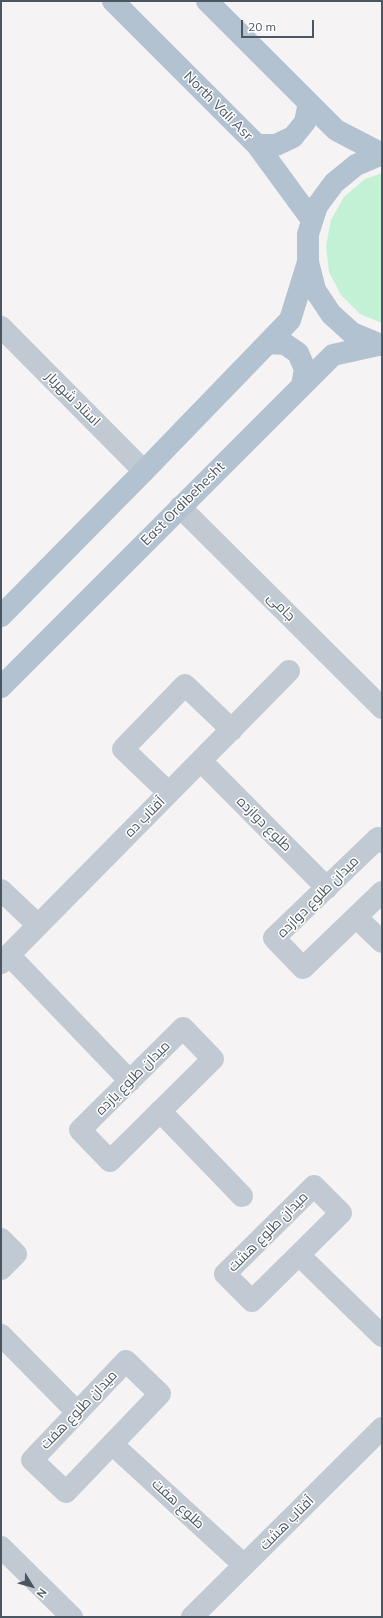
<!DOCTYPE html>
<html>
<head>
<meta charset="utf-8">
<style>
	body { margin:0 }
	#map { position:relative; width:383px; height:1618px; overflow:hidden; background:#f5f3f3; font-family:Mulish,sans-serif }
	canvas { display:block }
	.frame { position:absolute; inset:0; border:2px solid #4a5661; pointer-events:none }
	.north { position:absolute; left:12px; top:1566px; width:40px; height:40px; -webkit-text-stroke:3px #fff; paint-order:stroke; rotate:127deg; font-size:11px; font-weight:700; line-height:16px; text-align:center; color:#4a5661 }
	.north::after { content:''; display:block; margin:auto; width:14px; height:18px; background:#4a5661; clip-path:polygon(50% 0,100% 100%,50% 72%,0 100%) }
	.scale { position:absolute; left:241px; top:20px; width:73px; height:18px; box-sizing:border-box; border:2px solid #4a5661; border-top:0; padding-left:5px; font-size:12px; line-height:14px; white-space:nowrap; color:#4a5661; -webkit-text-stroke:3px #fff; paint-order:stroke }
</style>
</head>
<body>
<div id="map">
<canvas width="383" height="1618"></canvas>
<div class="frame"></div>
<div class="north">N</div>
<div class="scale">20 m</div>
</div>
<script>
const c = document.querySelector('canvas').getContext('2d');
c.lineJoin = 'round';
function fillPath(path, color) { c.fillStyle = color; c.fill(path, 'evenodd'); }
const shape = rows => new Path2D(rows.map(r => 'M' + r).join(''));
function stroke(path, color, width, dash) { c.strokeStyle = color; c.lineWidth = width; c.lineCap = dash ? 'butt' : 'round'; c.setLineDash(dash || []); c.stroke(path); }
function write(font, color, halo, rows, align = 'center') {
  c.font = font + ' Mulish,Cairo,sans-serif'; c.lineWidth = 3; c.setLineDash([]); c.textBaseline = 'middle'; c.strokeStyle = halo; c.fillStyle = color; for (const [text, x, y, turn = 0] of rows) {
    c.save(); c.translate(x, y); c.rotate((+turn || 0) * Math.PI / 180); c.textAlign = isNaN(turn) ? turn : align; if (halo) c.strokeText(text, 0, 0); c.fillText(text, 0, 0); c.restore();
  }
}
fillPath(shape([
	[382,173,382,323,360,314,341,295,329,272,326,246,331,220,344,197,365,179]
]), '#c3f1d5');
stroke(shape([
	[1,327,144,471],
	[180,507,382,708],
	[201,761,327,888],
	[169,793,123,749,185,685,232,730],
	[382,842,378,838,274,938,303,968,382,892],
	[1,890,38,925],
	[356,917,382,942],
	[9,955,130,1081],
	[1,963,289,671],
	[183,1028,213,1059,110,1161,80,1130,183,1028],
	[160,1111,242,1196],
	[314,1186,341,1213,252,1301,225,1274,314,1186],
	[1,1239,16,1254,1,1269],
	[299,1255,382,1336],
	[1,1335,77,1412],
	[126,1361,160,1394,66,1492,32,1460,126,1361],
	[112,1444,244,1565],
	[1,1547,72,1617],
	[192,1617,382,1428]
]), '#c1cad2', 22);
stroke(shape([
	[113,1,257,145,312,220],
	[207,1,336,130,382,154],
	[257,145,276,145,293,137,305,122,309,103],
	[268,343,285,344,298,353,305,369,302,385],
	[381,345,352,333,331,314,315,290,308,262,308,234,317,206,334,183,356,165,382,154],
	[1,616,144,471,290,320,308,262],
	[1,687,333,355,378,345]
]), '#b3c2d1', 22);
write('14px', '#4a5661', '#fff', [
	["North Vali Asr",218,106,45],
	["استاد شهریار",73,399,45],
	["East Ordibehesht",183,504,-45],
	["جامی",281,607,45],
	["آفتاب ده",145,817,-45],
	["طلوع دوازده",264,824,45],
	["میدان طلوع دوازده",318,897,-45],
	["میدان طلوع یازده",133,1078,-45],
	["میدان طلوع هشت",268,1232,-45],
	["میدان طلوع هفت",79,1410,-46],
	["طلوع هفت",178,1504,43],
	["آفتاب هشت",287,1523,-45]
]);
</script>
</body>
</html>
